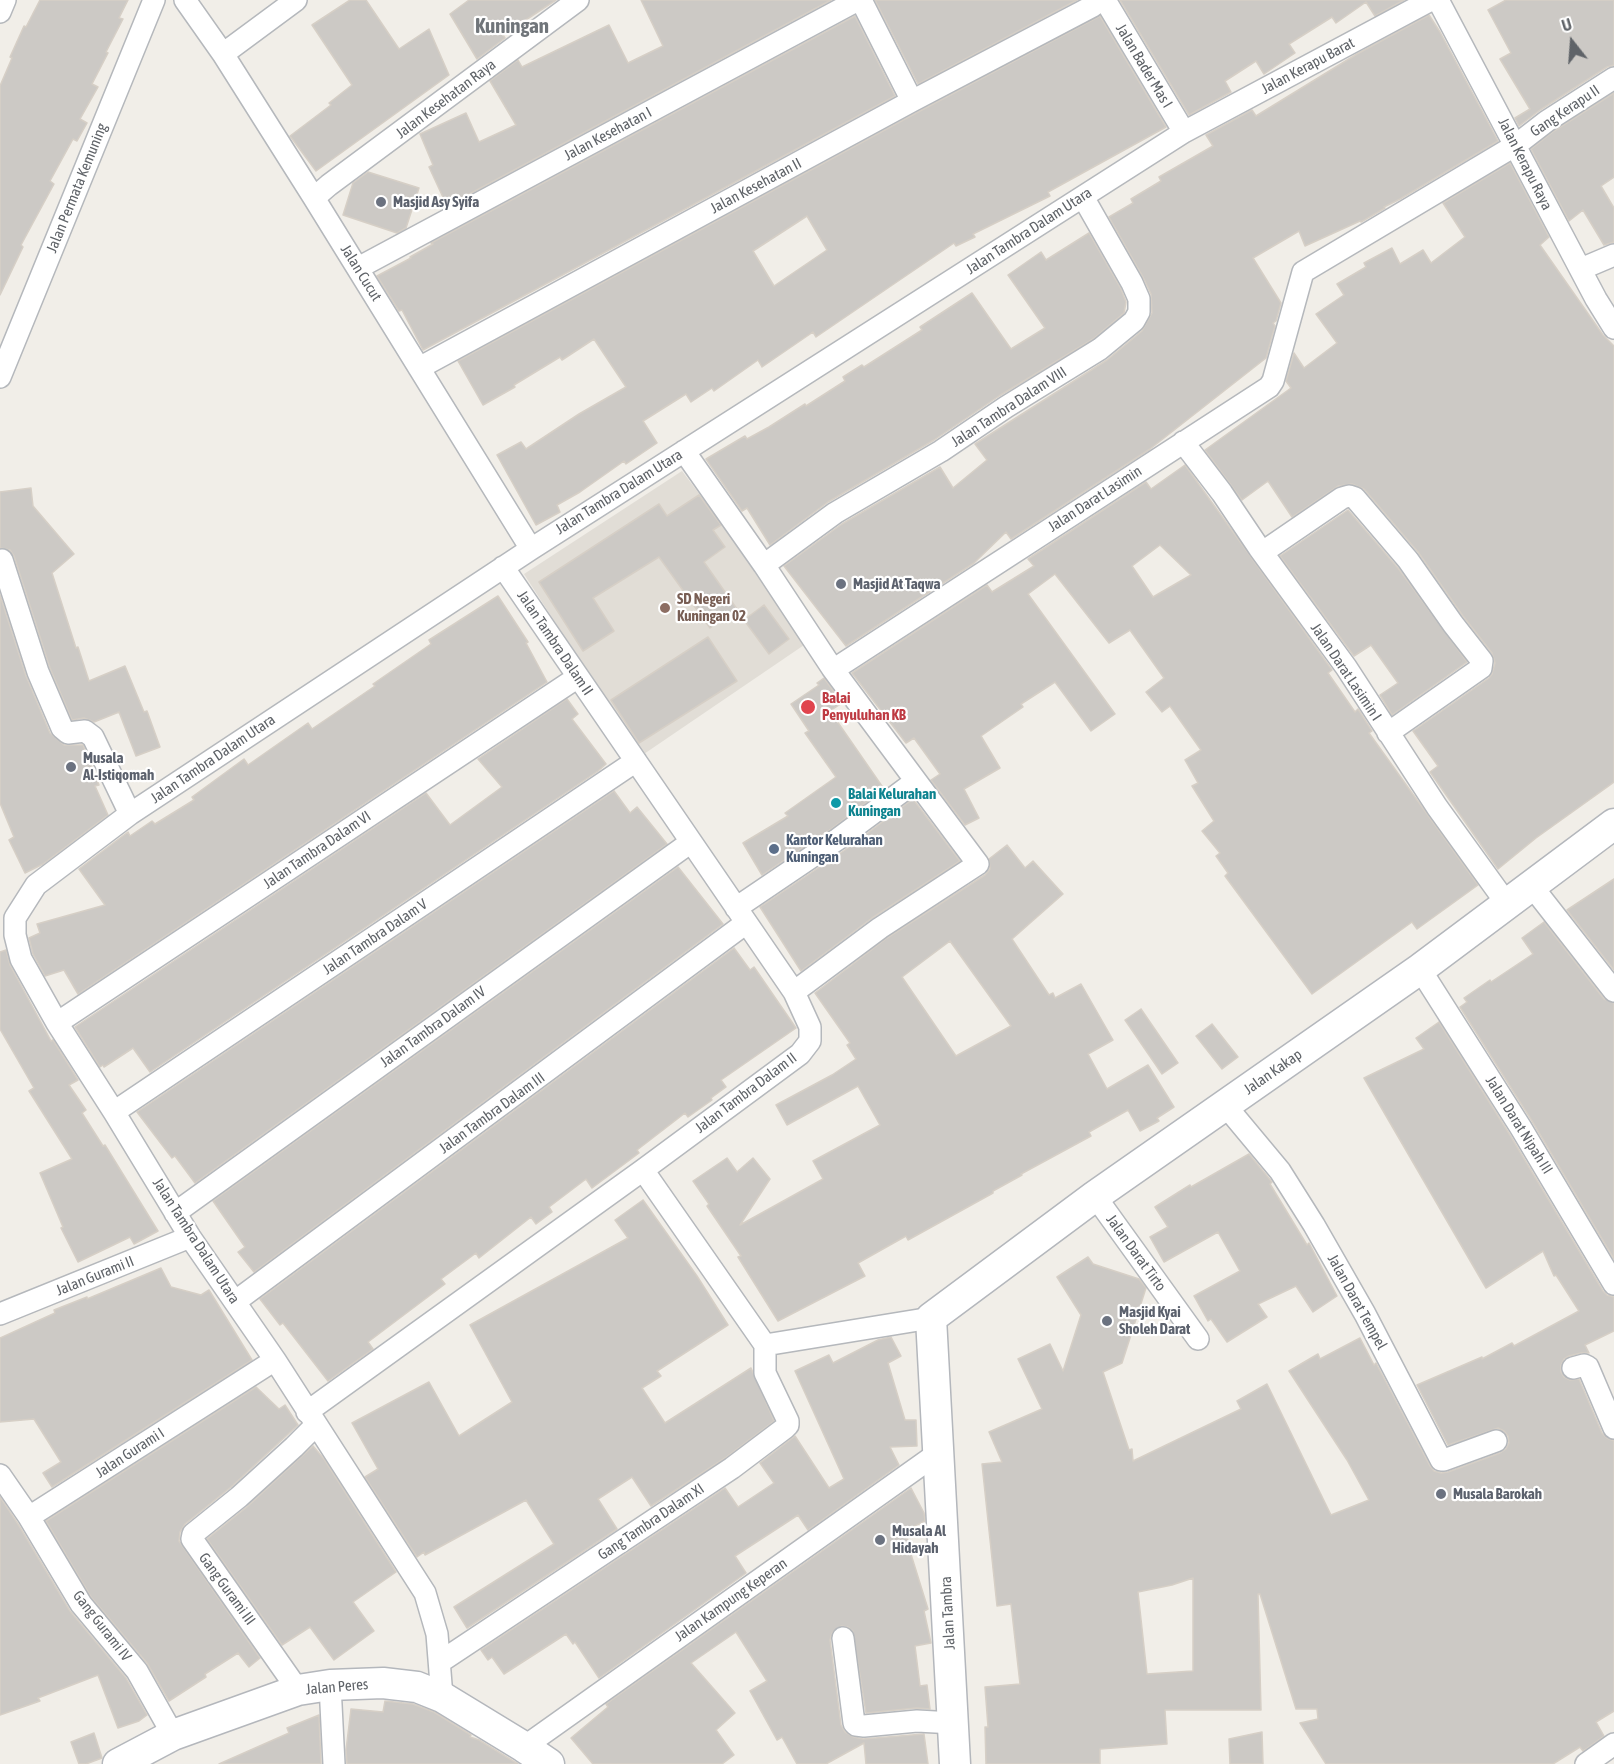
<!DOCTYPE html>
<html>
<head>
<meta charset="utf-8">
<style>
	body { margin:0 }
	#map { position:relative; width:1614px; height:1764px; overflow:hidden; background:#f1eee8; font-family:"Asap Condensed",sans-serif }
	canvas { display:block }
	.north { position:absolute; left:1542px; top:12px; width:60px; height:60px; -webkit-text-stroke:4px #fff; paint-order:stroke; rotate:343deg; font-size:16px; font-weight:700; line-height:24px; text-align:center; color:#5f6368 }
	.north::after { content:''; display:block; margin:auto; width:21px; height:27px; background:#5f6368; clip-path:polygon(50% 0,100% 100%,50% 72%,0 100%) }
</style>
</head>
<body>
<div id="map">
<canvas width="1614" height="1764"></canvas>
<div class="north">U</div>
</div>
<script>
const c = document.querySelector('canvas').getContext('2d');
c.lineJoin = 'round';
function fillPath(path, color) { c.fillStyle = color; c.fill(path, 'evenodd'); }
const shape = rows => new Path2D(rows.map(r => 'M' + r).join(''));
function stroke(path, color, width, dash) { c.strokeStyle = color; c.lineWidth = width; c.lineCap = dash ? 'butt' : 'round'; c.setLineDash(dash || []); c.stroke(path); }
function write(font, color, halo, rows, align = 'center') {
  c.font = font + ' "Asap Condensed",sans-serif'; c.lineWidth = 4.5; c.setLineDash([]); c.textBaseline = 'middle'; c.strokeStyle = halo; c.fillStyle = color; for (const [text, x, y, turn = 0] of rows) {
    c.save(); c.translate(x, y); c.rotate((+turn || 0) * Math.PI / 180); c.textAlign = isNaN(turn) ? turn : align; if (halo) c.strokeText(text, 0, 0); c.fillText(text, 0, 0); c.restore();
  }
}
fillPath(shape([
	[682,471,810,641,641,756,524,574]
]), '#e1ddd6');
const building = shape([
	[40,0,128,0,119,18,123,19,106,52,108,53,92,84,98,87,80,119,87,123,77,141,73,139,50,181,54,184,21,245,23,247,0,295,0,86,12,58,10,57,24,26,26,27,40,0],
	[350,0,366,0,399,49,429,29,449,75,316,171,290,136,331,105,329,103,352,85,312,25,350,0],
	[469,0,556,0,503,35,505,38,477,59,450,14,469,0],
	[641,0,831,0,447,206,429,167,433,165,420,134,466,113,479,142,516,125,490,81,518,60,522,67,609,25,628,63,663,46,641,0],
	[875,0,1077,0,918,84,875,0],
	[1120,0,1404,0,1375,16,1366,2,1336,23,1332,17,1289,44,1295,53,1264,74,1256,61,1225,81,1231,92,1189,115,1120,0],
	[1506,0,1614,0,1614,65,1607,67,1540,110,1519,126,1515,118,1530,109,1500,59,1511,53,1488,10,1506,0],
	[1429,15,1440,32,1498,141,1400,199,1384,207,1385,208,1361,222,1360,221,1305,246,1299,231,1253,258,1281,303,1276,321,1273,323,1275,326,1266,358,1150,449,1011,539,1006,532,974,563,846,646,784,566,842,524,940,467,953,488,987,460,975,444,1107,360,1142,331,1152,313,1151,294,1143,277,1109,217,1133,203,1131,199,1161,181,1159,177,1213,146,1206,135,1252,110,1256,116,1357,54,1429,15],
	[855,16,895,96,423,350,402,310,399,311,377,276,411,258,410,257,433,244,431,243,855,16],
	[1100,16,1166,127,1048,192,1050,196,973,234,975,237,956,246,954,243,816,337,813,332,762,367,758,360,714,391,712,388,691,402,686,394,643,421,657,443,626,464,624,461,580,492,557,505,560,512,536,525,497,455,521,442,526,449,579,414,626,387,594,339,562,360,560,357,514,385,515,387,483,405,458,361,918,112,1100,16],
	[807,216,827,250,774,286,753,251,807,216],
	[1614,93,1614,177,1601,186,1614,208,1614,242,1604,245,1583,210,1569,221,1531,149,1554,131,1614,93],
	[1510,163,1549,237,1540,245,1603,335,1614,346,1614,782,1536,838,1498,869,1430,772,1438,766,1413,731,1489,678,1492,674,1495,663,1492,653,1463,616,1418,552,1364,489,1352,484,1338,486,1292,517,1268,481,1242,500,1205,450,1291,388,1286,381,1294,353,1304,368,1337,343,1316,314,1344,295,1337,284,1366,267,1364,263,1392,248,1400,264,1423,250,1431,263,1465,237,1443,203,1510,163],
	[368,172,419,188,406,228,397,233,343,215,353,183,368,172],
	[1089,233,1121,289,1126,302,1124,313,1093,339,999,396,934,440,828,502,770,545,747,508,742,511,706,459,745,436,747,439,769,427,805,404,806,406,845,381,843,377,862,365,864,367,922,330,920,327,972,293,1011,349,1045,328,1008,275,1041,252,1046,260,1089,233],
	[1185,465,1332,670,1328,673,1355,712,1358,709,1372,731,1369,733,1478,885,1417,929,1412,922,1312,994,1225,876,1228,873,1216,856,1220,853,1202,831,1214,821,1192,786,1198,783,1185,760,1201,750,1170,706,1162,712,1146,692,1164,678,1130,630,1109,643,1055,574,1028,594,1115,714,1091,731,1055,682,1021,704,1023,707,981,736,1000,768,964,789,979,818,965,825,931,780,940,774,914,738,906,743,852,673,987,585,992,592,1034,566,1028,559,1146,482,1151,489,1185,465],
	[1160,545,1191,575,1153,597,1132,566,1160,545],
	[31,488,33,506,74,554,52,573,76,648,78,647,89,681,125,666,144,712,147,711,160,747,136,756,119,712,94,722,84,718,72,720,50,668,14,556,10,550,0,548,0,492,31,488],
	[699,495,721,525,713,530,725,547,704,562,737,609,710,628,659,557,593,598,614,631,583,651,539,582,659,504,667,516,699,495],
	[1348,510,1398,568,1467,662,1392,715,1380,695,1398,683,1371,645,1354,656,1280,556,1348,510],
	[0,595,26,676,50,733,64,745,83,745,99,785,95,786,108,815,43,864,25,873,9,840,14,837,0,803,0,595],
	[498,596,528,642,526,643,547,682,78,994,64,970,45,976,33,954,29,938,40,933,37,924,105,905,79,869,128,832,130,836,152,821,155,824,194,800,192,797,244,759,248,765,308,723,312,729,375,686,373,684,431,644,429,640,498,596],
	[764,605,789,639,769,654,744,620,764,605],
	[708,637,737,681,639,743,611,700,708,637],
	[824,678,842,703,830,711,884,789,831,829,762,875,743,843,788,816,785,813,836,777,805,733,809,731,791,704,819,685,817,683,824,678],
	[567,699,578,714,572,719,606,764,598,771,150,1072,133,1048,104,1067,103,1065,100,1067,75,1027,426,793,450,825,502,787,478,759,567,699],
	[614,791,630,813,637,807,667,844,195,1183,175,1156,172,1158,137,1112,614,791],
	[913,799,960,861,872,918,801,971,760,907,845,850,913,799],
	[1007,845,1025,868,1033,861,1063,894,1012,939,1049,995,1053,993,1055,998,1081,984,1113,1040,1088,1054,1107,1089,1148,1065,1174,1107,1157,1118,1159,1121,1140,1131,1128,1110,1089,1132,1091,1136,1021,1174,1022,1175,993,1191,993,1193,908,1240,906,1236,858,1263,865,1276,778,1321,738,1257,741,1256,707,1206,709,1204,693,1181,727,1158,737,1172,753,1158,770,1179,740,1225,823,1179,813,1161,880,1125,858,1086,787,1125,776,1105,832,1075,856,1059,847,1045,850,1043,815,993,887,938,985,875,990,869,989,859,1007,845],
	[950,941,1011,1026,956,1056,902,977,950,941],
	[678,867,723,924,254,1272,238,1252,245,1247,213,1201,678,867],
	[1614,879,1614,970,1567,910,1614,879],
	[1544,922,1604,999,1614,1003,1614,1259,1532,1121,1460,1007,1467,1002,1464,998,1490,980,1491,982,1533,954,1522,938,1544,922],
	[734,948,750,970,754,967,796,1028,721,1080,726,1087,711,1098,712,1100,688,1117,685,1113,637,1150,639,1153,592,1188,586,1179,549,1207,552,1212,536,1224,531,1217,479,1258,476,1253,441,1279,445,1284,368,1342,373,1349,328,1381,283,1323,280,1325,260,1299,734,948],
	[6,950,10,965,51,1041,53,1040,78,1080,69,1085,86,1110,82,1113,103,1146,105,1145,158,1231,134,1244,130,1237,78,1262,61,1228,63,1227,40,1173,72,1159,29,1091,34,1088,0,1029,0,952,6,950],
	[1141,1009,1178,1063,1162,1074,1125,1020,1141,1009],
	[1439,1022,1510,1135,1603,1291,1607,1295,1614,1297,1614,1331,1585,1345,1589,1353,1581,1353,1569,1356,1564,1359,1561,1365,1561,1372,1564,1377,1570,1380,1579,1379,1602,1433,1607,1438,1614,1441,1614,1711,1596,1722,1604,1736,1583,1751,1580,1747,1553,1764,1326,1764,1300,1723,1318,1719,1317,1709,1296,1709,1260,1594,1258,1594,1261,1710,1165,1710,1167,1744,1100,1749,1100,1764,986,1764,985,1727,988,1727,985,1687,1020,1684,1011,1604,997,1606,982,1464,1002,1462,989,1432,1042,1409,1018,1359,1050,1344,1063,1371,1081,1315,1057,1277,1088,1257,1093,1264,1139,1279,1146,1288,1122,1363,1103,1372,1129,1450,1132,1449,1133,1461,1241,1409,1237,1401,1267,1384,1331,1515,1369,1500,1347,1460,1289,1371,1318,1354,1320,1359,1360,1338,1374,1365,1376,1363,1430,1466,1434,1471,1441,1473,1448,1472,1500,1453,1506,1449,1509,1443,1508,1436,1504,1431,1498,1428,1448,1445,1417,1385,1482,1357,1482,1359,1512,1343,1514,1346,1579,1311,1556,1275,1554,1276,1543,1251,1486,1288,1364,1078,1424,1049,1416,1038,1439,1022],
	[1193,1578,1193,1671,1147,1674,1138,1592,1172,1585,1193,1578],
	[1212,1024,1238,1057,1222,1069,1196,1036,1212,1024],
	[1249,1154,1272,1182,1270,1184,1307,1245,1309,1243,1337,1296,1313,1312,1296,1286,1258,1304,1267,1317,1227,1342,1211,1319,1208,1321,1194,1296,1240,1271,1218,1232,1164,1262,1150,1237,1168,1227,1155,1207,1190,1185,1191,1187,1249,1154],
	[643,1200,697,1276,728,1325,657,1371,661,1376,642,1388,665,1423,751,1368,774,1421,725,1458,651,1506,632,1477,598,1499,617,1529,467,1628,454,1607,554,1544,526,1500,425,1555,424,1552,417,1557,365,1477,378,1469,352,1423,429,1382,459,1436,512,1402,470,1325,628,1238,615,1220,643,1200],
	[161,1268,171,1287,201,1295,209,1290,252,1360,52,1487,43,1473,61,1462,34,1419,0,1422,0,1338,55,1313,54,1310,87,1297,87,1299,161,1268],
	[891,1337,901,1356,888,1363,905,1420,916,1420,917,1446,890,1447,899,1465,808,1530,798,1515,735,1556,746,1573,599,1678,575,1642,573,1644,566,1634,504,1674,492,1657,488,1660,481,1650,725,1488,738,1507,774,1483,760,1463,795,1436,829,1488,844,1479,795,1371,829,1355,833,1363,878,1340,891,1337],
	[256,1387,279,1409,285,1405,298,1425,231,1487,185,1524,180,1532,179,1541,260,1658,249,1667,238,1653,205,1674,206,1677,169,1701,147,1663,91,1597,46,1521,256,1387],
	[313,1446,324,1459,396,1572,353,1602,374,1631,334,1660,310,1627,282,1645,207,1539,248,1506,313,1446],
	[911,1488,924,1513,925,1521,903,1532,913,1549,910,1551,928,1609,924,1611,931,1643,915,1646,920,1686,927,1685,930,1709,916,1708,866,1713,853,1631,848,1627,841,1626,832,1633,830,1640,841,1725,845,1732,854,1737,863,1739,924,1734,928,1764,866,1764,864,1743,826,1764,797,1764,782,1737,777,1740,750,1691,767,1681,736,1632,691,1663,735,1713,716,1730,734,1755,722,1764,593,1764,571,1738,608,1707,606,1704,911,1488],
	[0,1497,18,1524,70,1611,126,1678,147,1715,139,1721,118,1728,98,1675,38,1698,40,1701,0,1715,0,1497],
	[385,1701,413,1704,434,1712,471,1735,470,1737,479,1740,518,1764,347,1764,346,1750,351,1709,383,1712,385,1701],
	[319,1715,321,1764,219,1764,289,1733,287,1728,319,1715],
	[1262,1732,1263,1764,1230,1764,1229,1739,1262,1732],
	[94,1733,102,1758,86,1764,79,1764,71,1742,94,1733]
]);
fillPath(building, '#ccc9c5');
stroke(building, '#d6cfc6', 1.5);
const street = shape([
	[185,0,223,54,314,198,531,549],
	[861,0,912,101],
	[1105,0,1184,132],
	[1438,0,1596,299,1614,328],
	[0,12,5,0],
	[223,54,296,0],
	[314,198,329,185,578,0],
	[358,268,858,0],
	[1581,269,1614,255],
	[419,368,912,101,1093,6],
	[0,377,154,0],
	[1183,442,1222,493,1259,548,1346,667,1437,807,1507,904],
	[684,451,764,565,832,668,836,668,1269,387,1273,381,1303,272,1516,145,1547,121,1614,78],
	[1263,552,1342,498,1349,496,1355,498,1408,560,1453,624,1482,661,1481,668,1388,733],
	[2,560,38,672,62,728,68,733,85,731,93,737,130,814],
	[764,565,835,513,941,451,1006,407,1100,349,1134,321,1139,312,1139,299,1132,283,1083,197],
	[832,668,916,781],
	[1531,885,1614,991],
	[736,908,838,839,916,781,978,864,880,928,794,992],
	[1420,969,1521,1128,1614,1284],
	[57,1023,578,677],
	[1225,1105,1280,1171,1314,1225,1365,1314,1441,1460,1444,1460,1496,1441],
	[114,1112,636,761],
	[643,1170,765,1345,931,1318],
	[1095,1196,1198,1339],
	[175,1213,691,842],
	[236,1301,746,923],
	[0,1314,190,1237],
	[1573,1368,1584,1365,1588,1367,1614,1428],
	[307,1412,643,1170,800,1054,810,1041,810,1027,794,992,503,567],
	[0,1475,29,1517,275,1360],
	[29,1517,81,1604,137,1671,173,1735],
	[843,1638,854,1723,856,1725,864,1726,917,1721,954,1723],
	[440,1662,732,1468,785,1428,788,1425,788,1421,765,1373,765,1345],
	[330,1685,334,1764],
	[298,1690,192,1539,193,1534,239,1497,294,1447,316,1425],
	[442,1697,437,1634,425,1593,275,1360,190,1237,114,1112,57,1023,21,959,15,935,15,918,36,885,130,814,531,549,1184,132,1431,0],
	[524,1747,938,1453],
	[1586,1764,1614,1744]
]);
const secondary = shape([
	[118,1764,173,1735,298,1690,330,1685,383,1683,417,1687,442,1697,524,1747,549,1764],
	[955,1764,931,1318,1095,1196,1420,969,1614,824]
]);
stroke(street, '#b5b8bc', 24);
stroke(secondary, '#b4b7bc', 33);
stroke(street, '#fff', 21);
stroke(secondary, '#fff', 30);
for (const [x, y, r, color] of [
	[381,202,6,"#6b7280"],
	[841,584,6,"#6b7280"],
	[665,608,6,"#8d6e63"],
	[808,707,8,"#e0444e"],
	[71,767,6,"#6b7280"],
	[836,803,6,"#0f9aa8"],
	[774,849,6,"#5c6f8a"],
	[1107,1321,6,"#6b7280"],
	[1441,1494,6,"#6b7280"],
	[880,1540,6,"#6b7280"]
]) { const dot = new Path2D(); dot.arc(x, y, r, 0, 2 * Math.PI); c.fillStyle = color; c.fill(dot); stroke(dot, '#fff', 2); }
write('15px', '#5f6368', '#fff', [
	["Jalan Bader Mas I",1144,66,59],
	["Jalan Kerapu Barat",1308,66,-28],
	["Jalan Kesehatan Raya",446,99,-37],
	["Gang Kerapu II",1565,111,-34],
	["Jalan Kesehatan I",608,134,-28],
	["Jalan Kerapu Raya",1525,164,63],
	["Jalan Kesehatan II",756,186,-28],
	["Jalan Permata Kemuning",77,188,-68],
	["Jalan Tambra Dalam Utara",1029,231,-33],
	["Jalan Cucut",361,273,58],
	["Jalan Tambra Dalam VIII",1009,407,-33],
	["Jalan Tambra Dalam Utara",619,492,-32],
	["Jalan Darat Lasimin",1095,499,-33],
	["Jalan Tambra Dalam II",555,643,56],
	["Jalan Darat Lasimin I",1346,672,56],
	["Jalan Tambra Dalam Utara",213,759,-34],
	["Jalan Tambra Dalam VI",317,850,-34],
	["Jalan Tambra Dalam V",375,937,-34],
	["Jalan Tambra Dalam IV",433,1027,-36],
	["Jalan Kakap",1273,1072,-35],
	["Jalan Tambra Dalam II",746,1093,-37],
	["Jalan Tambra Dalam III",492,1113,-36],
	["Jalan Darat Nipah III",1519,1125,58],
	["Jalan Tambra Dalam Utara",196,1241,57],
	["Jalan Darat Tirto",1136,1253,54],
	["Jalan Gurami II",95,1276,-22],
	["Jalan Darat Tempel",1357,1302,61],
	["Jalan Gurami I",130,1453,-33],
	["Gang Tambra Dalam XI",651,1522,-34],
	["Gang Gurami III",227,1589,54],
	["Jalan Kampung Keperan",731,1600,-35],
	["Jalan Tambra",948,1613,-93],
	["Gang Gurami IV",102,1626,52],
	["Jalan Peres",337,1687,-5]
]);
write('bold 15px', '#5b616d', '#fff', [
	["Masjid Asy Syifa",393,202],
	["Masjid At Taqwa",853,584],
	["Musala",83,758],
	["Al-Istiqomah",83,775],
	["Masjid Kyai",1119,1312],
	["Sholeh Darat",1119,1329],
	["Musala Barokah",1453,1494],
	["Musala Al",892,1531],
	["Hidayah",892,1548]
], 'left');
write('bold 15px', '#785e54', '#fff', [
	["SD Negeri",677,599],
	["Kuningan 02",677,616]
], 'left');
write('bold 15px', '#be3a42', '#fff', [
	["Balai",822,698],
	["Penyuluhan KB",822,715]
], 'left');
write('bold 15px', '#0d838f', '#fff', [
	["Balai Kelurahan",848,794],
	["Kuningan",848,811]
], 'left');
write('bold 15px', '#4e5e75', '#fff', [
	["Kantor Kelurahan",786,840],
	["Kuningan",786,857]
], 'left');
write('bold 21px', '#70757a', '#fff', [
	["Kuningan",512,26]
]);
</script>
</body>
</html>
